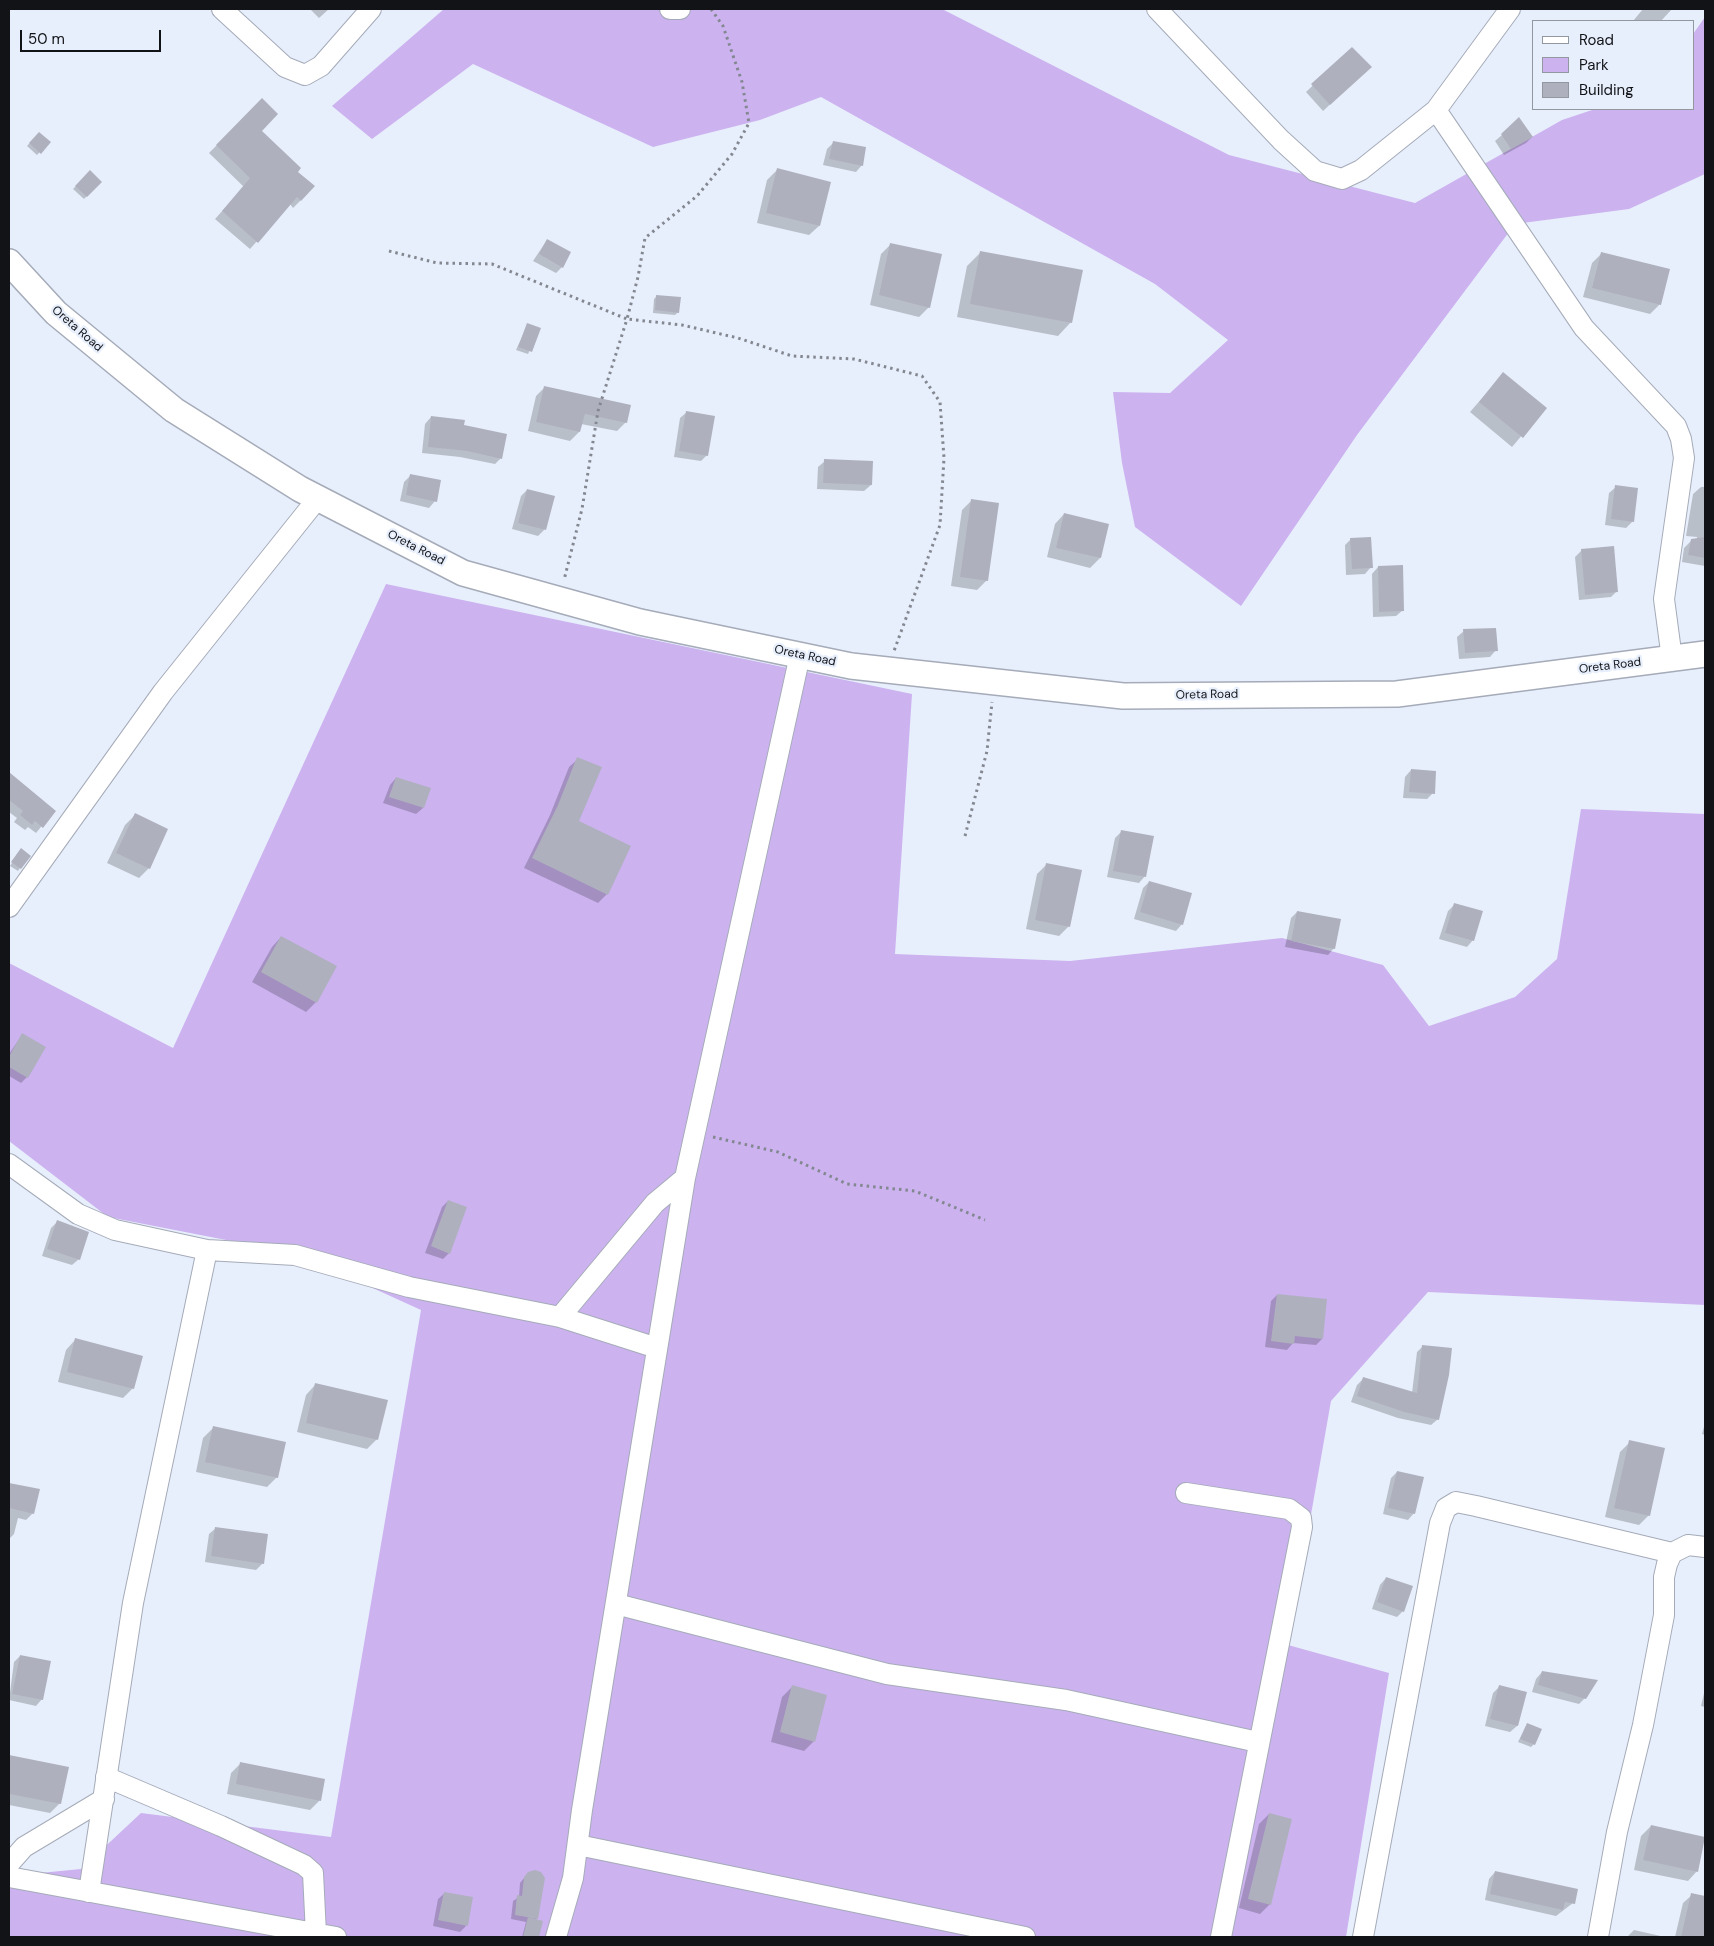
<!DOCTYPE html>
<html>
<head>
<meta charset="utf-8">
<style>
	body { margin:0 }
	#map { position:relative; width:1714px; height:1946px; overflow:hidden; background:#e8effc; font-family:"DM Sans",sans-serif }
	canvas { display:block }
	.frame { position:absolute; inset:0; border:10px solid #111317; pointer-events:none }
	.legend { position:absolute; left:1532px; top:20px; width:162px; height:90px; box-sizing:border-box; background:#e8effc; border:1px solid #9297a0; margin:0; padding:6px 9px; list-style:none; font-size:15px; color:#111317 }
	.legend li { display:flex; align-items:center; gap:10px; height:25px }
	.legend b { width:25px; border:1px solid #9297a0 }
	.scale { position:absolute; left:20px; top:30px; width:141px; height:22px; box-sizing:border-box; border:2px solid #111317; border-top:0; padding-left:6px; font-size:15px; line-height:18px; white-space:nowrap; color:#111317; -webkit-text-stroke:4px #e8effc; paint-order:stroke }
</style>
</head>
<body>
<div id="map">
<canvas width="1714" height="1946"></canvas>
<div class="frame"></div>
<ul class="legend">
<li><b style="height:6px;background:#fff"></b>Road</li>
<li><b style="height:14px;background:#ccb3f0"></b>Park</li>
<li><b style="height:14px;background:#afb0be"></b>Building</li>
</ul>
<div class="scale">50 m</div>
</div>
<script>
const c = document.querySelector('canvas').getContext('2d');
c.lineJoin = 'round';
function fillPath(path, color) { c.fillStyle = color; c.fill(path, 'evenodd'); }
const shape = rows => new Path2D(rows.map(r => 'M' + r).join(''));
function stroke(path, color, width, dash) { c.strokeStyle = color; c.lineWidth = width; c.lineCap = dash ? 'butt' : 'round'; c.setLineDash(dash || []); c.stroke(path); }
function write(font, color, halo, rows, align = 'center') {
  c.font = font + ' "DM Sans",sans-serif'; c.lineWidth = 4.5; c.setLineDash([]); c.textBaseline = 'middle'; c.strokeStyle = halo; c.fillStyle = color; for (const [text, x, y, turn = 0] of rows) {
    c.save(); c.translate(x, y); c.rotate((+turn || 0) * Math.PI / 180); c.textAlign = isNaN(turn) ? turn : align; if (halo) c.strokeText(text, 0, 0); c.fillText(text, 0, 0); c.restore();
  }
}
fillPath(shape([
	[444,9,942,9,1229,155,1415,203,1562,120,1595,109,1693,109,1693,34,1705,17,1705,174,1629,209,1515,224,1357,435,1241,606,1135,527,1122,463,1113,392,1170,393,1228,340,1155,284,821,97,760,120,653,147,473,64,372,139,332,106],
	[386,584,912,694,895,954,1070,961,1282,938,1383,965,1429,1026,1515,997,1557,959,1581,809,1705,814,1705,1305,1428,1292,1331,1401,1288,1645,1389,1673,1346,1937,9,1937,9,1876,81,1869,141,1813,331,1837,421,1310,298,1254,108,1217,9,1141,9,963,173,1048]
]), '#ccb3f0');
fillPath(shape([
	[310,9,329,9,319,18],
	[1643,9,1672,9,1661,21,1633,21],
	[1352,48,1364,73,1323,111,1306,92],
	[262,100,260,131,296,172,301,200,293,208,290,204,250,249,215,219,244,187,209,153],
	[39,133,49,142,37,155,27,146],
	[1502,135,1532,137,1526,143,1504,155,1495,141],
	[833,143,862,165,856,172,823,165,827,149],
	[777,170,819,226,809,235,757,223,767,180],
	[90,172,100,182,84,199,73,189],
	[547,240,562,267,556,273,533,261],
	[891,244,929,307,919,317,870,305,881,254],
	[980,253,1071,322,1058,336,957,317,967,266],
	[1602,253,1660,304,1650,314,1583,297,1592,263],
	[657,296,678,312,675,315,653,313,654,299],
	[528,324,540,329,528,354,516,350],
	[1503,374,1545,408,1512,447,1470,412],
	[545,387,626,422,617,431,581,424,579,432,570,441,528,431,536,396],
	[687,412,707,455,701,461,674,457,680,418],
	[431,417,463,426,501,458,495,464,460,457,422,453,425,424],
	[825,461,871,485,864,491,817,489,818,467],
	[411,475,435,501,429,508,400,501,404,482],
	[1616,487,1633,521,1626,528,1605,525,1609,493],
	[1701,487,1705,487,1705,566,1682,562,1684,548,1692,540,1697,539,1697,537,1686,536,1693,494],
	[527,490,553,497,544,530,538,536,512,529,521,496],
	[972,500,987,580,977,590,951,586,962,510],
	[1064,514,1108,525,1100,558,1090,568,1047,557,1055,524],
	[1351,539,1371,567,1365,574,1346,575,1345,545],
	[1582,550,1617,591,1611,597,1579,600,1575,557],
	[1378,567,1403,610,1396,616,1373,617,1372,574],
	[1464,631,1496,650,1490,657,1459,659,1457,637],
	[578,759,577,822,607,894,598,903,524,868,550,815,569,767],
	[1411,770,1433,793,1427,799,1403,798,1405,777],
	[9,774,54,811,36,833,28,827,25,830,14,822,17,818,9,812],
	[396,778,423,808,416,814,383,803,390,785],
	[135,815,149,868,139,878,107,863,125,825],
	[1122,831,1145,876,1139,883,1107,877,1115,838],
	[18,853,20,868,18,871,10,866],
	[1047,864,1069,926,1059,936,1026,929,1037,874],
	[1149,882,1182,924,1176,931,1134,919,1143,888],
	[1454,905,1473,940,1467,947,1439,939,1448,911],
	[1297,912,1334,948,1328,955,1285,947,1291,918],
	[281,937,335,967,316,1002,306,1012,252,982,272,947],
	[22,1035,27,1077,21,1083,9,1076,9,1054],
	[448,1201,449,1253,443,1259,425,1253,442,1207],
	[57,1222,79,1259,72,1265,42,1256,51,1228],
	[1277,1295,1322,1339,1316,1345,1293,1343,1287,1350,1265,1347,1271,1301],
	[75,1340,133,1388,123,1398,58,1382,66,1350],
	[1423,1346,1438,1419,1431,1425,1398,1418,1351,1402,1357,1385,1363,1379,1412,1393,1417,1352],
	[315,1385,377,1439,367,1449,297,1432,306,1395],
	[1705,1423,1705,1435,1702,1434],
	[213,1428,277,1477,267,1487,196,1472,203,1438],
	[1630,1442,1649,1515,1639,1525,1605,1517,1620,1452],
	[1397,1472,1414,1513,1408,1520,1383,1514,1391,1478],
	[9,1484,38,1490,33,1513,26,1520,18,1518,14,1534,9,1539],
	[216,1528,263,1563,256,1570,205,1562,209,1534],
	[1386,1578,1403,1611,1397,1617,1372,1609,1380,1585],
	[20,1656,42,1699,36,1706,9,1700,14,1662],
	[1542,1672,1585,1698,1579,1704,1532,1692,1536,1679],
	[792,1687,814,1741,804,1751,771,1742,782,1697],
	[1499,1687,1525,1693,1517,1726,1510,1732,1485,1726,1493,1693],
	[1705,1689,1705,1707,1701,1706],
	[1527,1724,1534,1744,1531,1747,1518,1742],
	[9,1756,67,1768,60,1803,50,1813,9,1805],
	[240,1764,320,1800,310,1810,227,1794,231,1773],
	[1269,1814,1270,1904,1260,1914,1239,1908,1259,1824],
	[1651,1826,1697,1871,1688,1881,1634,1870,1641,1836],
	[1495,1872,1573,1903,1556,1916,1485,1900,1489,1879],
	[524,1878,537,1918,535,1920,541,1922,538,1937,522,1937,526,1922,511,1919,513,1901,519,1897,520,1883],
	[445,1893,466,1926,460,1932,433,1926,438,1899],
	[1692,1895,1705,1898,1705,1937,1675,1937,1683,1903],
	[1634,1930,1665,1937,1627,1937]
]), '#0003');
fillPath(shape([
	[1352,47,1372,67,1330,105,1311,84],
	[262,98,278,114,262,131,301,168,298,172,315,186,301,201,297,197,258,243,222,211,250,178,216,145],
	[1519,117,1533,137,1511,149,1501,134],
	[39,132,51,142,41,154,29,143],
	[833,141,866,147,863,166,829,159],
	[777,168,831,182,820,226,766,213],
	[90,170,102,182,87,197,75,186],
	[547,239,571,252,563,268,539,254],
	[890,243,942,254,930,308,879,295],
	[980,251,1083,270,1072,323,970,304],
	[1601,252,1670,269,1661,305,1592,288],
	[656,295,681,297,679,313,655,310],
	[527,323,541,328,532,352,518,347],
	[1503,372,1547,408,1523,438,1479,402],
	[544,386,631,405,627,423,585,414,580,432,536,422],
	[686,411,715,416,708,456,679,451],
	[431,416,465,420,464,425,507,434,502,459,467,451,428,447],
	[824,459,873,461,872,485,823,483],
	[410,474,441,480,437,502,406,495],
	[1615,485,1638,488,1634,522,1611,519],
	[527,489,555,496,546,530,518,523],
	[971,499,999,503,988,581,960,577],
	[1064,513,1109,524,1101,558,1056,548],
	[1371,537,1373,568,1352,569,1350,538],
	[1705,537,1705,558,1688,555,1691,539],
	[1614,546,1618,592,1585,595,1581,549],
	[1403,565,1404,611,1379,612,1378,566],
	[1496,628,1498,651,1465,653,1463,629],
	[577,757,602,767,579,821,631,846,608,895,532,858,558,805],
	[1411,769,1436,771,1435,794,1409,792],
	[9,772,56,811,43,828,35,821,32,825,20,815,23,811,9,800],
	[396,777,431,788,424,808,389,797],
	[135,813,168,829,150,869,116,853],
	[1121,830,1154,836,1146,877,1113,871],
	[21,848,31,856,21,869,11,862],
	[1046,863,1082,870,1070,927,1035,920],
	[1149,881,1192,893,1183,925,1140,912],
	[1454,903,1483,911,1474,941,1445,933],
	[1297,911,1341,919,1335,949,1291,941],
	[281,936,337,966,317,1003,261,972],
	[22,1033,46,1047,28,1078,9,1067,9,1057],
	[448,1200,467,1207,450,1254,431,1246],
	[57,1220,89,1232,80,1260,47,1249],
	[1277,1294,1327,1299,1323,1339,1295,1336,1294,1344,1271,1341],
	[75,1338,143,1356,134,1389,67,1372],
	[1422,1345,1452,1348,1449,1375,1439,1420,1404,1412,1357,1396,1363,1377,1417,1393],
	[315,1383,388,1400,378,1440,306,1423],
	[213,1426,286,1442,278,1478,205,1462],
	[1629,1440,1665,1448,1650,1516,1614,1508],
	[1397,1471,1424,1477,1415,1514,1388,1508],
	[9,1483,40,1489,34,1514,9,1508],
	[215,1527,268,1534,264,1564,211,1556],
	[1386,1577,1413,1586,1404,1612,1377,1602],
	[20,1655,51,1661,43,1700,12,1694],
	[1542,1671,1598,1680,1586,1699,1538,1685],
	[792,1685,827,1695,815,1742,780,1732],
	[1499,1685,1527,1692,1518,1726,1490,1719],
	[1527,1723,1542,1729,1535,1745,1520,1739],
	[9,1755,69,1767,61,1804,9,1794],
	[240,1762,325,1779,321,1801,236,1784],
	[1269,1813,1292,1819,1271,1905,1248,1899],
	[1651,1825,1705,1837,1698,1872,1643,1860],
	[535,1870,541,1872,545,1878,538,1919,515,1915,517,1895,522,1896,524,1877,528,1872],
	[1495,1871,1578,1889,1575,1904,1565,1902,1563,1910,1490,1894],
	[444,1892,473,1897,468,1926,438,1920],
	[1691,1893,1705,1896,1705,1937,1681,1937],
	[528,1917,543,1921,539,1937,523,1937]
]), '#afb0be');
const minor = shape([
	[222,9,285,67,305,75,321,66,371,9],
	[670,9,680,9],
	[1157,9,1281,140,1315,171,1342,179,1361,170,1436,110,1510,9],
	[1436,110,1584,328,1676,426,1681,439,1684,458,1664,599,1672,659],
	[9,907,163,692,318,498],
	[9,1164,78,1214,115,1230,207,1250,295,1255,409,1287,560,1317,657,1348],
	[560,1317,655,1203,685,1178],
	[1186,1493,1289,1509,1301,1518,1302,1527,1221,1937],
	[616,1604,887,1674,1066,1700,1258,1742],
	[106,1777,221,1826,304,1865,313,1873,316,1934],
	[578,1845,1025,1937],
	[9,1864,24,1847,104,1799],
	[9,1877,336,1937],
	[89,1892,133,1603,207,1250],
	[556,1937,573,1878,582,1810,685,1178,800,655],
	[1363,1937,1440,1523,1446,1508,1456,1502,1476,1506,1672,1553],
	[1598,1937,1617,1832,1643,1725,1664,1615,1664,1577,1667,1564,1672,1553,1688,1545,1705,1547]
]);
const tertiary = shape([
	[9,262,56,313,174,410,300,489,463,573,640,622,851,666,1123,696,1397,694,1705,654]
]);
stroke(minor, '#a5abb8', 22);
stroke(tertiary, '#a5abb8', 28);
stroke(shape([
	[711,9,723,26,742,82,749,123,732,154,697,196,645,238,638,277,627,319,682,325,738,338,792,356,854,359,922,376,940,402,944,458,940,525,894,651],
	[389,251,437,263,492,264,627,319,598,411,582,509,564,580],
	[965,836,987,751,992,702],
	[713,1137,778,1152,847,1184,915,1191,985,1220]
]), '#838790', 3, [2.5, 4]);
stroke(minor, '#fff', 20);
stroke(tertiary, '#fff', 25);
write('12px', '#111317', '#e8effc', [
	["Oreta Road",77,329,41],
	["Oreta Road",416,548,27],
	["Oreta Road",805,656,12],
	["Oreta Road",1610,666,-7],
	["Oreta Road",1207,695,-1]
]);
</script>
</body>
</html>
